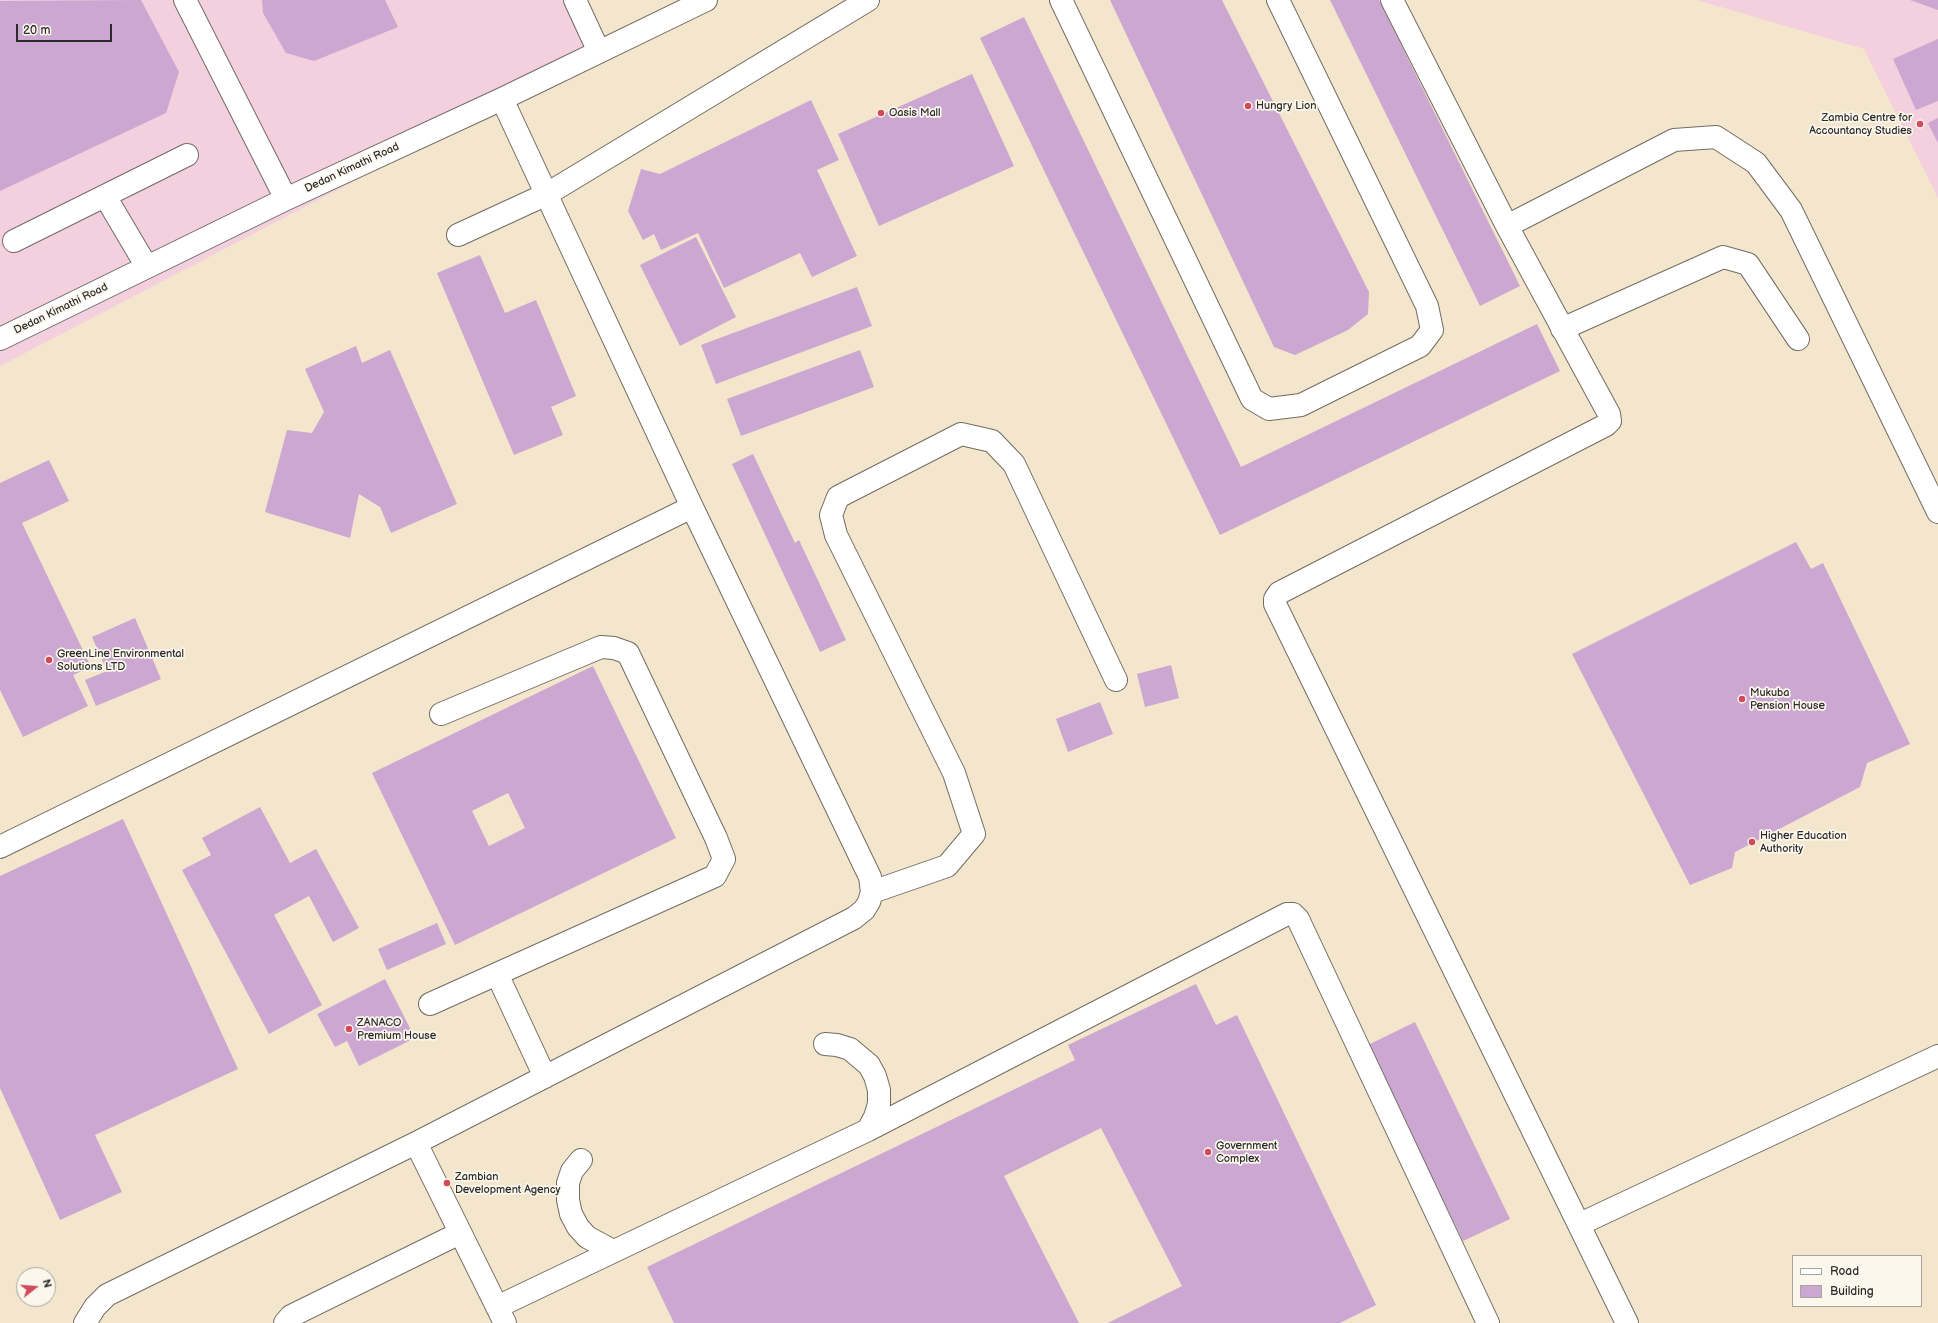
<!DOCTYPE html>
<html>
<head>
<meta charset="utf-8">
<style>
	body { margin:0 }
	#map { position:relative; width:1938px; height:1323px; overflow:hidden; background:#f3e6cc; font-family:"Balsamiq Sans",sans-serif }
	canvas { display:block }
	.legend { position:absolute; left:1792px; top:1255px; width:130px; height:52px; box-sizing:border-box; background:#fbf7ec; border:1px solid #a8a59f; margin:0; padding:5px 7px; list-style:none; font-size:12px; color:#2b2b2b }
	.legend li { display:flex; align-items:center; gap:8px; height:20px }
	.legend b { width:20px; border:1px solid #a8a59f }
	.north { position:absolute; left:16px; top:1267px; width:40px; height:40px; box-sizing:border-box; background:#fbf7ec; border:1px solid #a8a59f; border-radius:50%; rotate:73deg; font-size:11px; font-weight:700; line-height:16px; text-align:center; color:#2b2b2b }
	.north::after { content:''; display:block; margin:auto; width:14px; height:18px; background:#d1495b; clip-path:polygon(50% 0,100% 100%,50% 72%,0 100%) }
	.scale { position:absolute; left:16px; top:24px; width:96px; height:18px; box-sizing:border-box; border:2px solid #2b2b2b; border-top:0; padding-left:5px; font-size:12px; line-height:14px; white-space:nowrap; color:#2b2b2b; -webkit-text-stroke:3px #fbf7ec; paint-order:stroke }
</style>
</head>
<body>
<div id="map">
<canvas width="1938" height="1323"></canvas>
<ul class="legend">
<li><b style="height:5px;background:#fff"></b>Road</li>
<li><b style="height:11px;background:#cba7d1"></b>Building</li>
</ul>
<div class="north">N</div>
<div class="scale">20 m</div>
</div>
<script>
const c = document.querySelector('canvas').getContext('2d');
c.lineJoin = 'round';
function fillPath(path, color) { c.fillStyle = color; c.fill(path, 'evenodd'); }
const shape = rows => new Path2D(rows.map(r => 'M' + r).join(''));
function stroke(path, color, width, dash) { c.strokeStyle = color; c.lineWidth = width; c.lineCap = dash ? 'butt' : 'round'; c.setLineDash(dash || []); c.stroke(path); }
function write(font, color, halo, rows, align = 'center') {
  c.font = font + ' "Balsamiq Sans",sans-serif'; c.lineWidth = 3.5; c.setLineDash([]); c.textBaseline = 'middle'; c.strokeStyle = halo; c.fillStyle = color; for (const [text, x, y, turn = 0] of rows) {
    c.save(); c.translate(x, y); c.rotate((+turn || 0) * Math.PI / 180); c.textAlign = isNaN(turn) ? turn : align; if (halo) c.strokeText(text, 0, 0); c.fillText(text, 0, 0); c.restore();
  }
}
fillPath(shape([
	[0,0,566,0,594,56,0,366],
	[1697,0,1938,0,1938,198,1864,49]
]), '#f4cfde');
fillPath(shape([
	[141,0,179,72,166,113,0,191,0,1],
	[262,0,385,0,398,27,314,61,286,53,263,13],
	[1110,0,1222,0,1369,292,1368,314,1348,330,1295,355,1274,347],
	[1330,0,1379,0,1520,286,1480,306],
	[1910,0,1938,0,1938,10],
	[1024,17,1241,467,1537,324,1560,371,1220,535,980,38],
	[1938,39,1938,101,1916,110,1893,59],
	[972,74,1014,166,879,226,838,134],
	[811,100,839,160,817,170,857,256,812,277,800,253,724,288,698,233,661,250,654,234,643,240,628,211,641,169,660,174],
	[1938,118,1938,143,1928,123],
	[696,237,736,317,680,346,640,265],
	[480,255,505,313,536,300,576,396,551,407,563,435,514,455,437,273],
	[857,287,872,326,716,384,701,345],
	[356,346,362,363,390,350,457,504,391,533,380,507,359,494,350,538,265,512,287,430,312,433,324,412,305,369],
	[860,350,874,387,741,436,727,399],
	[753,454,795,543,799,540,846,640,820,652,732,464],
	[49,460,69,501,22,523,91,667,73,675,88,706,23,737,0,690,0,483],
	[1796,542,1811,569,1823,563,1910,744,1867,763,1860,787,1735,852,1732,868,1690,885,1572,654],
	[135,618,161,679,96,706,85,680,107,671,92,637],
	[1171,665,1179,698,1145,707,1137,674],
	[593,666,676,838,455,945,372,773],
	[508,793,525,828,489,846,472,811],
	[1100,702,1113,734,1068,752,1056,719],
	[260,807,290,863,316,849,359,928,333,942,309,896,274,915,322,1005,269,1034,182,870,211,855,202,838],
	[123,819,238,1069,95,1135,122,1192,60,1220,0,1088,0,876],
	[437,923,446,944,387,970,378,949],
	[385,979,415,1038,359,1066,347,1041,335,1047,317,1014],
	[1196,984,1216,1025,1237,1015,1376,1305,1340,1323,1108,1323,1182,1286,1101,1128,1004,1176,1079,1323,674,1323,647,1267,1075,1060,1068,1045],
	[1415,1022,1510,1219,1463,1241,1368,1045]
]), '#cba7d1');
const minor = shape([
	[185,0,286,199],
	[575,0,599,52],
	[1061,0,1252,399,1269,409,1301,405,1420,346,1432,330,1427,306,1278,0],
	[1392,0,1507,226,1609,414,1610,421,1606,425,1279,593,1275,599,1275,604,1627,1323],
	[105,196,147,267],
	[1507,226,1674,140,1716,137,1756,163,1791,210,1938,512],
	[458,235,547,194,868,0],
	[14,241,187,155],
	[1562,329,1723,257,1748,264,1798,339],
	[0,339,286,199,502,99,706,0],
	[0,847,692,507],
	[872,892,947,866,974,834,954,773,836,535,831,515,838,497,961,434,992,441,1014,464,1116,680],
	[497,974,545,1077],
	[430,1004,715,876,724,859,716,838,628,653,614,648,601,647,441,714],
	[825,1044,837,1045,850,1049,869,1065,875,1076,879,1090,879,1104,875,1117,868,1130],
	[416,1143,505,1323],
	[581,1160,572,1171,568,1183,568,1200,571,1214,578,1227,587,1237,613,1251],
	[1580,1224,1938,1056],
	[497,1307,868,1130,1287,914,1293,914,1298,919,1488,1323],
	[85,1323,95,1307,107,1295,416,1143,854,918,864,910,869,902,872,892,870,877,692,507,502,99],
	[285,1323,291,1316,460,1233]
]);
stroke(minor, '#716c63', 24);
stroke(minor, '#fff', 22);
for (const [x, y, r, color] of [
	[1248,106,4,"#d1495b"],
	[881,113,4,"#d1495b"],
	[1920,124,4,"#d1495b"],
	[49,660,4,"#d1495b"],
	[1742,699,4,"#d1495b"],
	[1752,842,4,"#d1495b"],
	[349,1029,4,"#d1495b"],
	[1208,1152,4,"#d1495b"],
	[447,1183,4,"#d1495b"]
]) { const dot = new Path2D(); dot.arc(x, y, r, 0, 2 * Math.PI); c.fillStyle = color; c.fill(dot); stroke(dot, '#fbf7ec', 1.5); }
write('11px', '#2b2b2b', '#fbf7ec', [
	["Hungry Lion",1256,106],
	["Oasis Mall",889,113],
	["Zambia Centre for",1912,118,"right"],
	["Accountancy Studies",1912,131,"right"],
	["GreenLine Environmental",57,654],
	["Solutions LTD",57,667],
	["Mukuba",1750,693],
	["Pension House",1750,706],
	["Higher Education",1760,836],
	["Authority",1760,849],
	["ZANACO",357,1023],
	["Premium House",357,1036],
	["Government",1216,1146],
	["Complex",1216,1159],
	["Zambian",455,1177],
	["Development Agency",455,1190]
], 'left');
write('11px', '#2b2b2b', '#fbf7ec', [
	["Dedan Kimathi Road",352,168,-25],
	["Dedan Kimathi Road",61,309,-26]
]);
</script>
</body>
</html>
